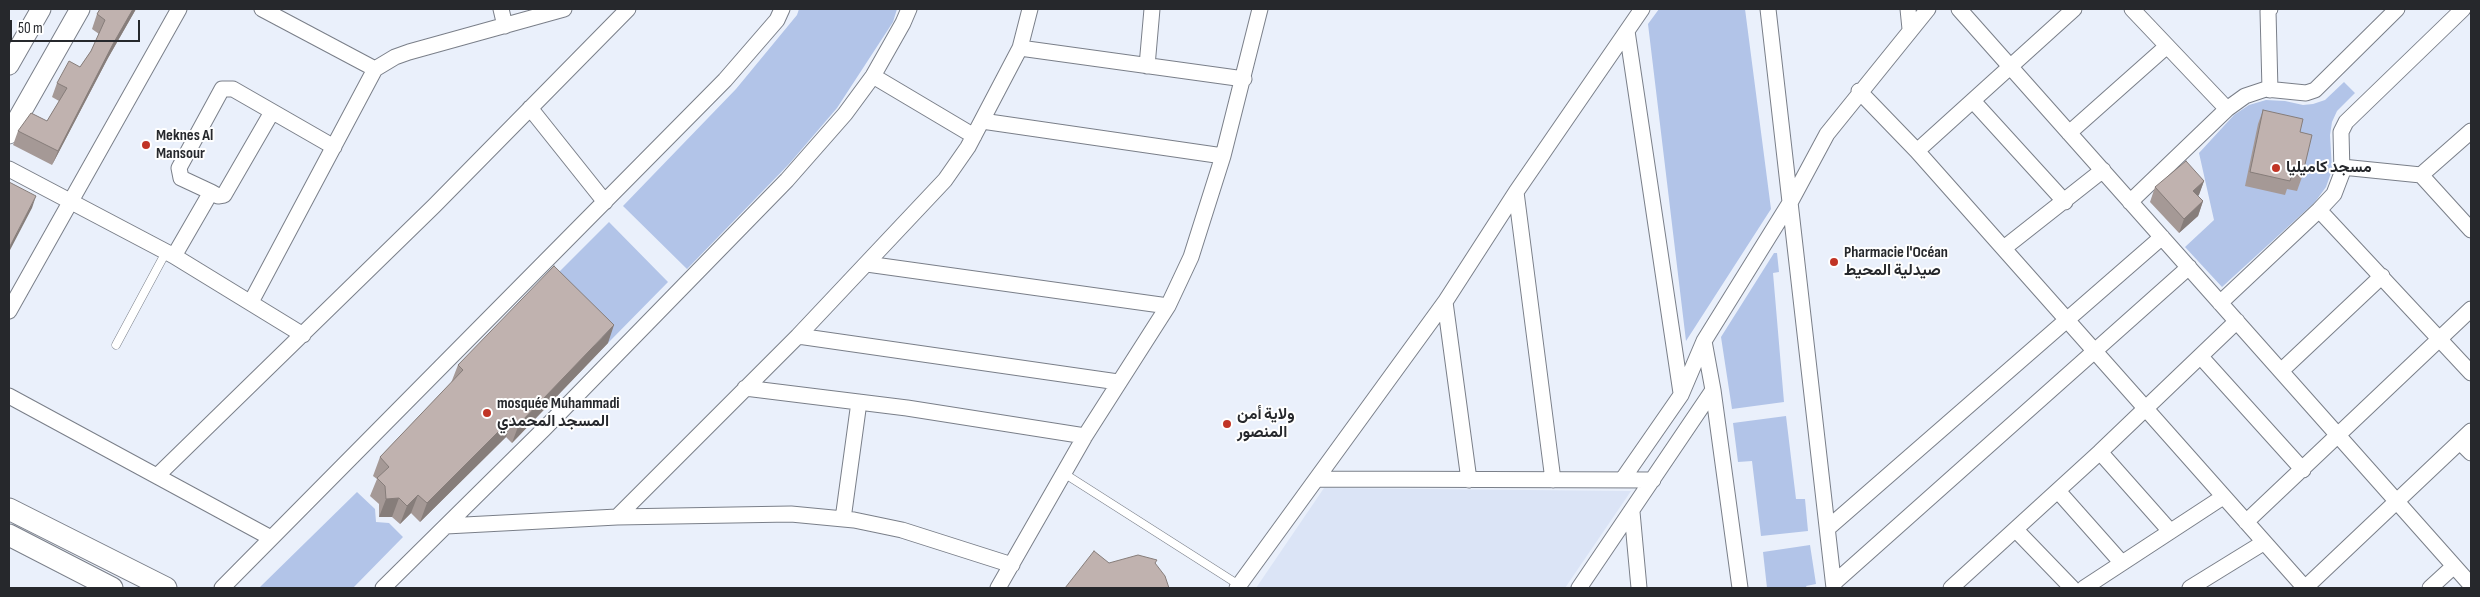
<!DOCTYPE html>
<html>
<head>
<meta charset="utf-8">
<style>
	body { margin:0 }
	#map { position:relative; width:2480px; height:597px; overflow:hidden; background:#eaf0fb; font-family:"Sofia Sans Condensed",sans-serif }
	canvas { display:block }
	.frame { position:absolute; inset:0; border:10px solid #26282c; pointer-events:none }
	.scale { position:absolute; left:10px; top:20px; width:130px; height:22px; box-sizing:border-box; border:2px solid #26282c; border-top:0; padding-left:6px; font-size:15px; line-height:18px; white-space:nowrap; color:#26282c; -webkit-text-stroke:4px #fff; paint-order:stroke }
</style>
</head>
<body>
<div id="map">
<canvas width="2480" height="597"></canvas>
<div class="frame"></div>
<div class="scale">50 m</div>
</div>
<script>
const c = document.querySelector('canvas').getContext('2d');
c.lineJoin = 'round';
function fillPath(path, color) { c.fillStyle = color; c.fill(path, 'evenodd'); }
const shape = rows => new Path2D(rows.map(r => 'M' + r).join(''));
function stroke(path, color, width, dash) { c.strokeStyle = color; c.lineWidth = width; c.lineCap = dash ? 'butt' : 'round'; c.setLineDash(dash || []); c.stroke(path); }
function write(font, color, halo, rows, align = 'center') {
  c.font = font + ' "Sofia Sans Condensed",Vazirmatn,sans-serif'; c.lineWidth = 4; c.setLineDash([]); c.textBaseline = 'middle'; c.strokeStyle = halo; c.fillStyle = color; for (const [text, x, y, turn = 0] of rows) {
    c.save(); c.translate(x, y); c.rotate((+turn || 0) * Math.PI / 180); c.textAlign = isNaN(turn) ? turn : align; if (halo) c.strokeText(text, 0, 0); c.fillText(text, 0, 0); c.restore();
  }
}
fillPath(shape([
	[1324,488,1631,491,1565,588,1256,588]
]), '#dbe4f6');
fillPath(shape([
	[799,9,897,9,893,22,837,108,789,164,687,269,623,206,736,89,797,15],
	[1659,9,1745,9,1771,209,1686,341,1648,24],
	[2344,82,2355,93,2337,111,2332,122,2330,135,2332,170,2326,187,2315,202,2222,287,2185,247,2214,220,2199,153,2234,115,2249,105,2266,100,2285,101,2303,105,2313,104,2325,100],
	[609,222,668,282,608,343,547,284],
	[1774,253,1777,253,1779,272,1773,273,1784,402,1732,409,1721,337],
	[1786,416,1796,499,1805,499,1808,531,1761,536,1752,461,1738,462,1733,423],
	[357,492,375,509,376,522,389,523,403,537,353,588,260,587],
	[1810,545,1816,584,1806,586,1807,588,1767,588,1763,552]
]), '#b2c4e8');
const service = shape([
	[116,345,166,252],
	[1065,474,1239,585]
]);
const minor = shape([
	[262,9,375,69],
	[501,9,505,26],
	[1768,9,1834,588],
	[1908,9,1910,29],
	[1959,9,2471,585],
	[2132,9,2227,109],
	[2270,9,2268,11,2270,90],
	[1627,31,1681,393],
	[1020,48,1244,79],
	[1147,66,1152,9],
	[873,76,974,136],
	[1859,91,1917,151,2305,588],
	[1973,101,2065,202],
	[530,108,605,202],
	[982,121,1223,156],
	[2069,133,2167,46],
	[1917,151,2074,9],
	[2342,167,2421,175,2471,131],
	[9,169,174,256,303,335],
	[2421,175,2471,230],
	[211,192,218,196,224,195,272,112],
	[1516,192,1553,480],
	[2130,202,2227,109,2245,96,2266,89,2306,93,2315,90,2397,9],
	[2319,210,2471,373],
	[2004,248,2103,170],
	[174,256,211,192,181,178,179,168,222,89,233,89,334,147],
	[867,264,1168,306],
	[251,302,375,69,395,57,409,52,564,9],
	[1445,302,1469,480],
	[2220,303,2319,210,2334,194,2342,173,2341,132,2346,122,2463,9],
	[9,311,179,9],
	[798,336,1118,382],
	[1704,341,1713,390,1740,588],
	[2201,357,2303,470],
	[2281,371,2382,276],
	[745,388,907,408,1085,436],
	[9,396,271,538],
	[2460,442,2471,453],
	[2100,452,2170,531],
	[158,475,434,206,628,9],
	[1318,479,1653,480],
	[1622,480,1681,395,1704,341,1791,201,1827,134,1928,9],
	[2058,491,2121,562],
	[1632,512,1639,588],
	[617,517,798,336,945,180,968,147,1020,48,1030,9],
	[843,519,859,402],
	[2246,522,2471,309],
	[446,526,617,517,791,514,854,520,902,530,1012,565],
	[1828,528,2162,237],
	[2016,530,2072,588],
	[1834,583,2189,267],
	[222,588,725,80,777,20,782,9],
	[383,588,544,429,787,180,845,114,873,76,903,23,909,9],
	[998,588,1085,436,1168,306,1191,257,1223,156,1260,9],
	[1237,588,1445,302,1516,192,1642,9],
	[1579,588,1713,390],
	[1951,588,2100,452,2237,321],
	[2084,588,2223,497],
	[2190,588,2263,543],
	[2305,588,2471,431],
	[2430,588,2454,566]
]);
const tertiary = shape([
	[9,65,41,9],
	[9,134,80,9]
]);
const secondary = shape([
	[9,509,166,588],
	[9,535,112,588]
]);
stroke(service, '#7a7f89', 9);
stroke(minor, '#7a7f89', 17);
stroke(tertiary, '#7a7f89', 21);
stroke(secondary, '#7a7f89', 23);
stroke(service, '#fff', 8);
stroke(minor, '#fff', 15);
stroke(tertiary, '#fff', 19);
stroke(secondary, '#fff', 21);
fillPath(shape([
	[100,9,136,9,108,58,52,165,13,145,18,131,47,121,59,101,52,97,57,83,80,67,91,51,99,34,92,29,97,14],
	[2263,110,2300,132,2302,177,2297,191,2287,189,2285,195,2245,186,2258,124],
	[2204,181,2198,196,2203,201,2198,216,2179,233,2150,202,2155,187],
	[608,343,512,443,506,437,420,522,411,513,400,524,392,517,379,517,379,504,370,496,377,479,373,476,380,457,451,383,458,365]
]), '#a59996');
fillPath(shape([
	[133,9,136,9,108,58,52,165,58,151,113,44],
	[2204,181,2199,195,2188,205,2193,191],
	[36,196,32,208,9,252,9,248],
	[2203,201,2198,216,2179,233,2184,219],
	[614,325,608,343,512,443,519,424],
	[512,418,506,437,420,522,427,503],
	[418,495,411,513,400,524,407,506],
	[399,498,392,517,379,517,386,499]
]), '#867d7a');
const building = shape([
	[100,9,133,9,113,44,58,151,18,131,31,113,47,121,67,88,57,83,69,61,80,67,91,51,105,20,97,14,100,9],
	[2263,110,2303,119,2300,132,2312,135,2302,177,2292,174,2290,181,2250,172,2263,110],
	[2186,161,2204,181,2193,191,2203,201,2184,219,2155,187,2186,161],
	[9,182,36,196,9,248,9,182],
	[554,266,614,325,519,424,512,418,427,503,418,495,407,506,399,498,386,499,385,486,377,478,389,467,380,457,463,370,458,365,554,266],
	[1094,551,1109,563,1138,555,1157,560,1155,563,1165,576,1169,588,1065,588,1094,551]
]);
fillPath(building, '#c0b2af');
stroke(building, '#867d7a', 1);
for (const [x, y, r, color] of [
	[146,145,5,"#c13425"],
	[2276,168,5,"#c13425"],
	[1834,262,5,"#c13425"],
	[487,413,5,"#c13425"],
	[1227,424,5,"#c13425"]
]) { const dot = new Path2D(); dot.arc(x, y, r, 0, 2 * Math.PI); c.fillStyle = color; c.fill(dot); stroke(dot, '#fff', 2); }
write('bold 16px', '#26282c', '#fff', [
	["Meknes Al",156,136],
	["Mansour",156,154],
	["مسجد كاميليا",2286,168],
	["Pharmacie l'Océan",1844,253],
	["صيدلية المحيط",1844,271],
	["mosquée Muhammadi",497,404],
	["المسجد المحمدي",497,422],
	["ولاية أمن",1237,415],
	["المنصور",1237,433]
], 'left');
</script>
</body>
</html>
